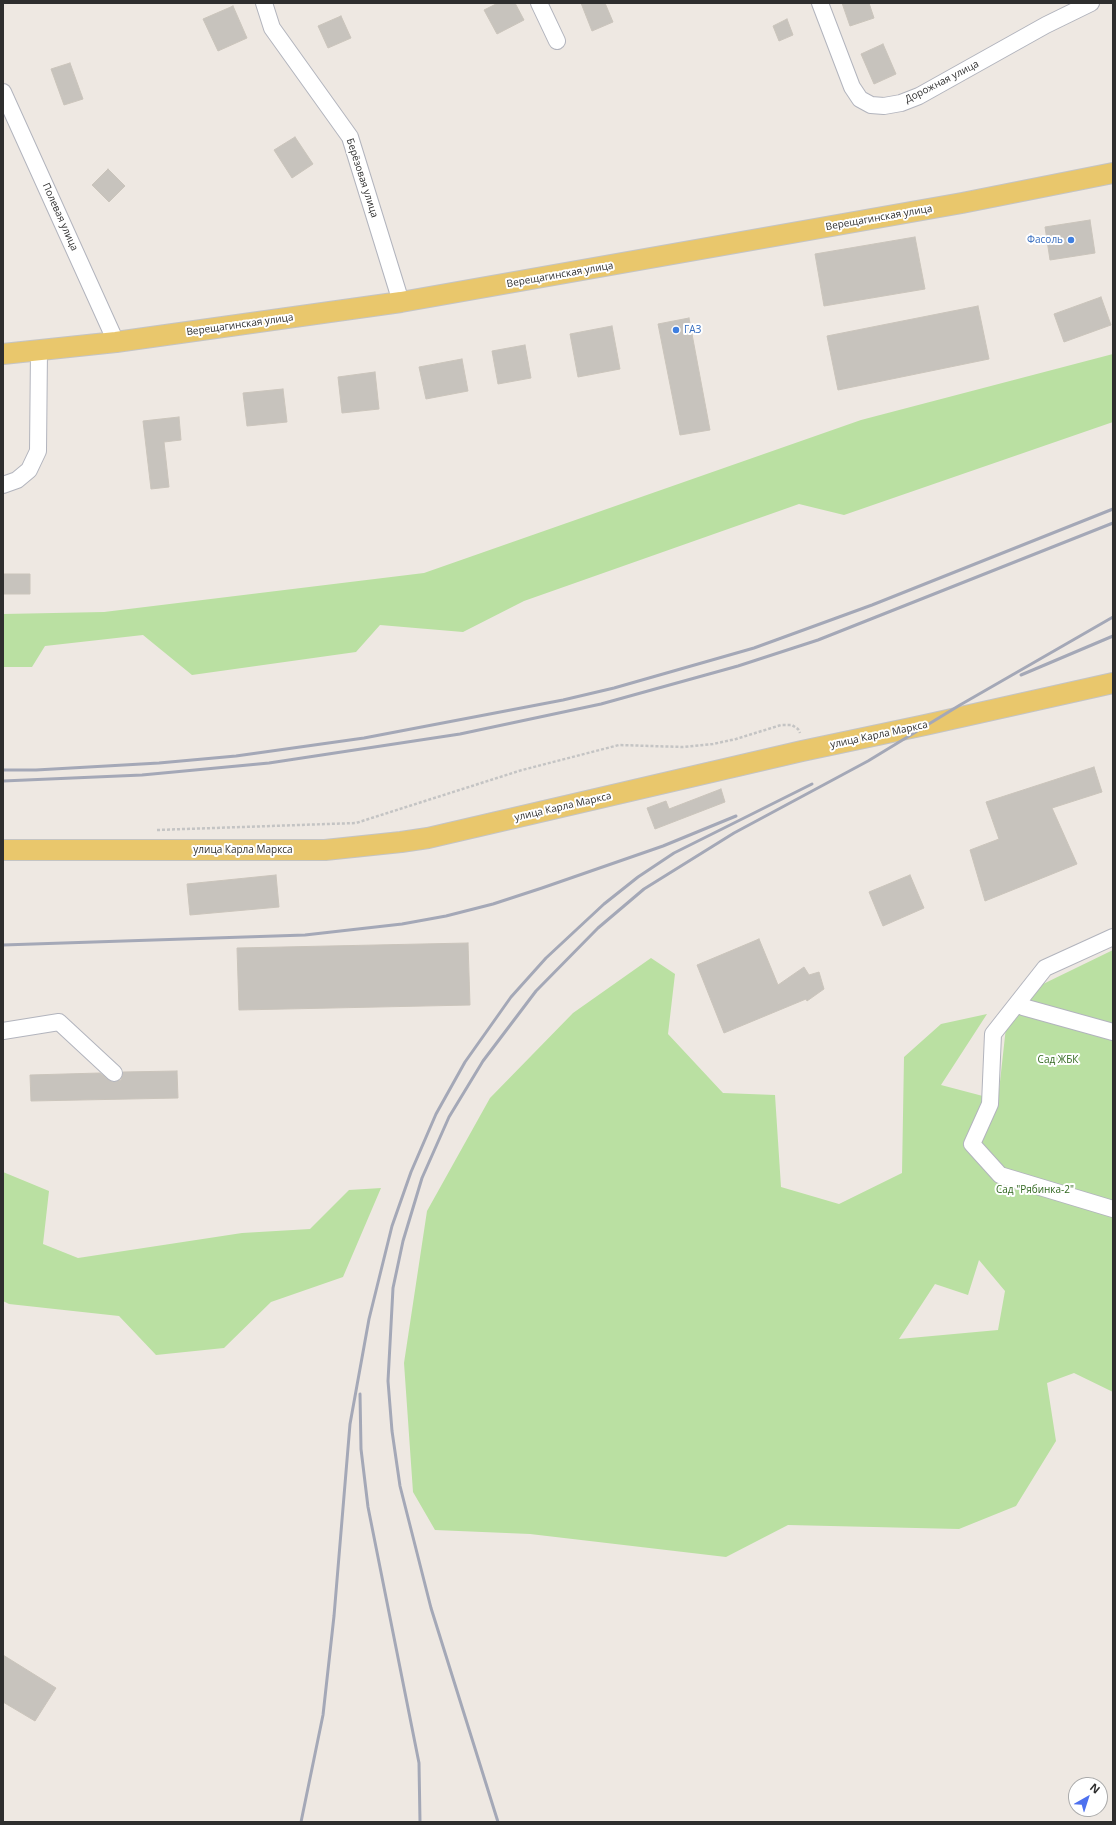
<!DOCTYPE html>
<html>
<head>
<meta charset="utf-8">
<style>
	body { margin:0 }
	#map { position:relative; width:1116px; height:1825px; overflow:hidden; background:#eee8e2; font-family:"Open Sans",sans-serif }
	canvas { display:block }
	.frame { position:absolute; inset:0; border:4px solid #2e2e2e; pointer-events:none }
	.north { position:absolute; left:1068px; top:1777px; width:40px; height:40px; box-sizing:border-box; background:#fff; border:1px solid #ababab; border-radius:50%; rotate:39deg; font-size:11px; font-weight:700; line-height:16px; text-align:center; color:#2e2e2e }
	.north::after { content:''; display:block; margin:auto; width:14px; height:18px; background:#4e71ef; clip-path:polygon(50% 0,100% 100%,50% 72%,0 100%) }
</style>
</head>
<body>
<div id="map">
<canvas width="1116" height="1825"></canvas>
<div class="frame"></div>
<div class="north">N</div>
</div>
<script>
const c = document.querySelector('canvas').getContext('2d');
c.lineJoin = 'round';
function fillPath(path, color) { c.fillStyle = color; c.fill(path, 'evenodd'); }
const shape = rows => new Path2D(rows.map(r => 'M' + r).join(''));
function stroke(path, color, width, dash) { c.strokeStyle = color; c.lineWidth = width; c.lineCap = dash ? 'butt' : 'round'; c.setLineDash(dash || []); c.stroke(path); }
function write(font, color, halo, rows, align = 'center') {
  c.font = font + ' "Open Sans",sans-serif'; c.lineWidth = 4; c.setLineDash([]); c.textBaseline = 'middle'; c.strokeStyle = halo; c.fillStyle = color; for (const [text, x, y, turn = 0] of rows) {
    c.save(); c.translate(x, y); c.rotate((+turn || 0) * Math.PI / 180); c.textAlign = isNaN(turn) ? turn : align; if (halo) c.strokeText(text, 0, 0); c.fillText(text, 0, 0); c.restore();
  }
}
fillPath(shape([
	[1113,354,1113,422,844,515,799,504,524,601,463,632,380,625,356,652,192,675,143,635,45,646,32,667,3,667,3,614,104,612,424,573,861,420],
	[1113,950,1113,1392,1074,1373,1047,1383,1056,1441,1016,1506,959,1529,788,1525,726,1557,530,1534,435,1530,413,1492,404,1363,427,1211,490,1098,573,1013,651,958,675,974,668,1034,723,1093,775,1095,781,1187,839,1204,902,1173,904,1057,941,1024,987,1014,941,1085,998,1100,1006,1027,1041,985],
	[979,1260,1005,1291,998,1330,899,1339,935,1284,968,1295],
	[3,1172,49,1191,43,1244,78,1258,242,1233,310,1229,349,1190,381,1188,343,1277,271,1302,224,1348,156,1355,119,1316,9,1304,3,1301]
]), '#bae0a2');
const building = shape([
	[498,3,515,3,524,20,497,34,484,10,498,3],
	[581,3,605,3,613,22,592,31,581,3],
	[842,3,869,3,874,18,850,26,842,3],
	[233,6,247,38,218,51,203,19,233,6],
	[341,16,351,38,328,48,318,26,341,16],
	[787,19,793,35,779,41,773,26,787,19],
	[883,44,896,74,874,84,861,54,883,44],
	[70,63,83,99,64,105,51,69,70,63],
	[295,137,313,164,292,178,274,150,295,137],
	[108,169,125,186,109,202,92,185,108,169],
	[1090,220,1095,253,1050,260,1045,227,1090,220],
	[915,237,925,289,824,306,815,254,915,237],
	[1101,297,1111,325,1064,342,1054,314,1101,297],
	[978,306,989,359,838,390,827,336,978,306],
	[689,318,710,430,680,435,658,324,689,318],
	[612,326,620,369,578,377,570,334,612,326],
	[525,345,531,378,498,384,492,351,525,345],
	[462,359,468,391,426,399,419,367,462,359],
	[375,372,379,409,342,413,338,377,375,372],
	[283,389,287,422,247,426,243,393,283,389],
	[179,417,181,440,164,442,169,487,151,489,143,421,179,417],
	[3,574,30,574,30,594,3,594,3,574],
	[1094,767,1102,792,1052,808,1077,864,985,901,970,850,999,839,986,802,1094,767],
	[721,789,725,802,655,829,647,808,666,801,669,809,721,789],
	[276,875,279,907,190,915,187,884,276,875],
	[910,875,924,908,883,926,869,892,910,875],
	[759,939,778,985,804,967,809,975,819,972,824,989,807,1001,806,999,724,1033,697,965,759,939],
	[468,943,470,1005,239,1010,237,948,468,943],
	[177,1071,178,1098,31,1101,30,1075,100,1073,112,1082,121,1080,123,1072,177,1071],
	[3,1655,56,1688,35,1721,3,1702,3,1655]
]);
fillPath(building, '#c7c3bd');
stroke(building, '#cac4bb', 1);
const minor = shape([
	[264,3,272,28,350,137,401,302],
	[539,3,557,41],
	[820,3,852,87,860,99,871,105,884,106,901,103,919,96,1046,25,1091,3],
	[3,92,116,342],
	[3,485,17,480,29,470,38,451,39,350],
	[1113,937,1045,968,993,1034,990,1104,972,1144,1000,1175,1113,1209],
	[1023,1007,1113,1032],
	[3,1031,59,1022,114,1073]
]);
const major = shape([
	[3,354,116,342,401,302,962,203,1113,173],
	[3,850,325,850,401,842,428,838,802,751,925,725,1113,683]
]);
stroke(minor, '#b2b4bd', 18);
stroke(major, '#c4c4c4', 22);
stroke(shape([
	[157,830,356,823,522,770,619,745,683,747,713,744,736,739,781,725,792,725,798,729,800,733]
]), '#c4c4c4', 2.5, [3, 2]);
stroke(minor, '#fff', 16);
stroke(major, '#e9c76c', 20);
stroke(shape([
	[1021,675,1113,636],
	[3,770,36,770,159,763,236,756,364,738,563,700,614,688,754,648,872,605,1113,509],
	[3,781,142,775,269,763,460,734,601,704,738,666,818,640,1113,523],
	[3,945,305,935,402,924,446,916,493,904,542,888,663,846,736,816],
	[360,1394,361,1449,368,1507,419,1763,420,1822],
	[301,1822,323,1715,334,1616,350,1424,369,1319,392,1226,411,1172,436,1114,465,1062,511,997,546,958,604,904,638,877,674,853,812,784],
	[498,1822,431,1608,400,1486,392,1431,388,1381,393,1288,403,1241,422,1178,449,1117,483,1061,536,991,598,928,644,889,734,833,868,761,960,705,1113,617]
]), '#a4a8b7', 3);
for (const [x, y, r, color] of [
	[1071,240,4,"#3f7fe0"],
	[676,330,4,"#3f7fe0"]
]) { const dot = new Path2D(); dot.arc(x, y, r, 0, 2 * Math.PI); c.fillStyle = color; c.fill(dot); stroke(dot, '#fff', 1.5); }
write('10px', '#2e2e2e', '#fff', [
	["Дорожная улица",942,82,-27],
	["Берёзовая улица",362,178,72],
	["Полевая улица",60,217,66],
	["Верещагинская улица",879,218,-10],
	["Верещагинская улица",560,275,-10],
	["Верещагинская улица",240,325,-8],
	["улица Карла Маркса",879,735,-12],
	["улица Карла Маркса",563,807,-13],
	["улица Карла Маркса",243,850]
]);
write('10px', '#366cbe', '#fff', [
	["Фасоль",1063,240],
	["ГАЗ",684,330,"left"]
], 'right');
write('10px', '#326820', '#fff', [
	["Сад ЖБК",1058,1060],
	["Сад \"Рябинка-2\"",1035,1190]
]);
</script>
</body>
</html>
